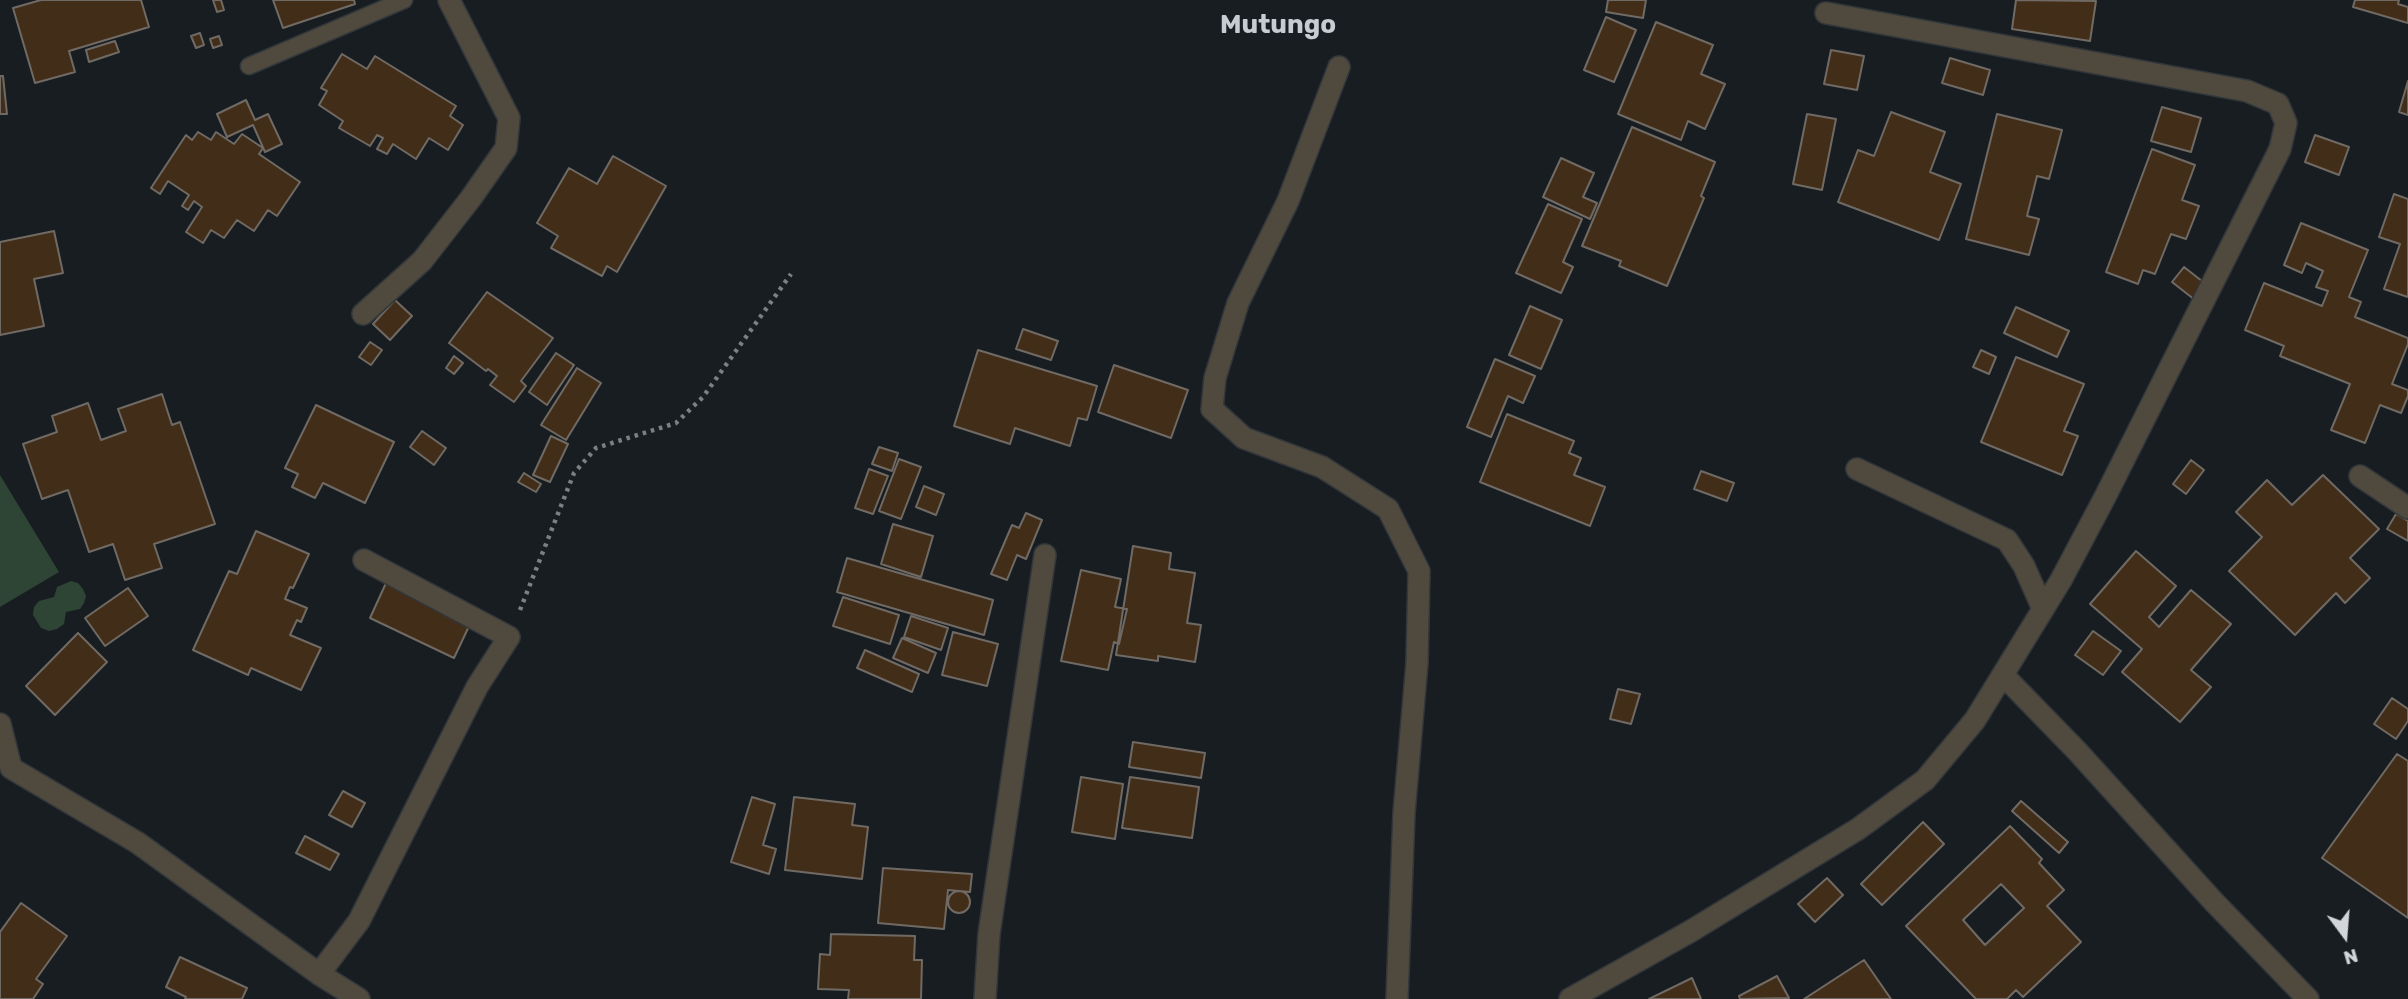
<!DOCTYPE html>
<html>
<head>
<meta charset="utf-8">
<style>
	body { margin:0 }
	#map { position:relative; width:2408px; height:999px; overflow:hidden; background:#181d21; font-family:Rubik,sans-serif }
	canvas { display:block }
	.north { position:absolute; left:2310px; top:901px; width:70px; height:70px; -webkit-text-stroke:5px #181d21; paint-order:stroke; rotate:164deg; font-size:19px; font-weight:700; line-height:28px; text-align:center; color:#d3d6d9 }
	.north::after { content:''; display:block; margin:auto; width:24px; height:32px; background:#d3d6d9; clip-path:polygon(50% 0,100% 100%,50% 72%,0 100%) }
</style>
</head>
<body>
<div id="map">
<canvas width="2408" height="999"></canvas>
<div class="north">N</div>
</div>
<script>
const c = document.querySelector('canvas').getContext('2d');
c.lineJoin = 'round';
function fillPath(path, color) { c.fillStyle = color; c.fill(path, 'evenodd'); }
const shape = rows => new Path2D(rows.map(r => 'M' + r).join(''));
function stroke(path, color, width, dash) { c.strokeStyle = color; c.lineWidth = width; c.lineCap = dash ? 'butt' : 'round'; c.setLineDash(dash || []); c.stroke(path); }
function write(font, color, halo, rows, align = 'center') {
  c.font = font + ' Rubik,sans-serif'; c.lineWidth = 6; c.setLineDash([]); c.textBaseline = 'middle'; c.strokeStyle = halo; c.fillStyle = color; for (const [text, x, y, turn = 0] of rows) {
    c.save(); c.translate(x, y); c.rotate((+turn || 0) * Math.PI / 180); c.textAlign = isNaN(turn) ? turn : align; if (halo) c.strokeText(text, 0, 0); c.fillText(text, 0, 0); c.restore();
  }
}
fillPath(shape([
	[0,475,59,572,0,607],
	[71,581,78,583,83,589,86,596,84,603,80,609,66,612,64,624,57,629,49,631,41,628,33,615,34,607,39,601,54,597,57,587]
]), '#2e4535');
const building = shape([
	[41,0,141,0,149,27,69,51,75,72,35,83,13,8,41,0],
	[213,0,221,0,224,10,217,12,213,0],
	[273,0,354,0,355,4,283,28,273,0],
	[1608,0,1646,0,1643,18,1606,12,1608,0],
	[2016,0,2096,1,2090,41,2012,29,2016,0],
	[2355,0,2399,0,2398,4,2408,7,2408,23,2353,7,2355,0],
	[1606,17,1636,30,1614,82,1584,70,1606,17],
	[1656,22,1713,45,1701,74,1725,84,1705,129,1688,121,1681,140,1618,114,1656,22],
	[200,33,204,45,196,48,191,36,200,33],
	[219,36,222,45,213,48,210,39,219,36],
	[115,41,119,52,89,62,86,50,115,41],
	[1831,50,1864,56,1857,90,1824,84,1831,50],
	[342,54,367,69,375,56,456,106,450,116,463,125,448,150,429,138,416,159,393,144,387,154,377,149,383,138,377,135,370,146,339,128,343,121,319,105,327,91,321,88,342,54],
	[1950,58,1990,70,1983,95,1942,83,1950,58],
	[0,76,3,76,7,114,0,114,0,76],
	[2408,81,2408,115,2399,112,2408,81],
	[246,100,255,120,268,114,282,144,265,152,253,125,227,137,217,114,246,100],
	[2162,107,2201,118,2191,152,2151,141,2162,107],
	[1891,112,1945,132,1930,172,1961,184,1939,240,1838,202,1858,150,1874,156,1891,112],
	[1807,114,1836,119,1822,190,1793,184,1807,114],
	[1997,114,2062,130,2049,179,2037,176,2027,216,2039,219,2029,255,1966,239,1997,114],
	[1632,127,1715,162,1701,196,1704,198,1667,286,1619,266,1621,261,1582,246,1632,127],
	[198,132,211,140,216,132,234,144,242,134,263,148,259,154,300,182,277,216,268,210,254,231,237,220,224,238,211,230,203,243,186,232,202,207,194,201,188,210,182,206,189,195,168,181,160,194,151,188,186,135,192,140,198,132],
	[2315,135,2349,147,2339,175,2305,162,2315,135],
	[2152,149,2195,165,2182,200,2199,206,2186,239,2171,234,2155,274,2143,270,2138,284,2106,272,2152,149],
	[613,156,666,186,617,272,607,266,602,276,551,248,558,236,537,223,569,168,597,184,613,156],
	[1561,158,1594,173,1583,197,1597,203,1590,219,1543,197,1561,158],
	[2394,194,2408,199,2408,297,2384,289,2400,244,2379,237,2394,194],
	[1548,204,1582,219,1563,262,1573,267,1561,293,1516,273,1548,204],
	[2301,223,2368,250,2349,297,2361,302,2355,317,2408,338,2408,344,2392,384,2408,390,2408,396,2401,413,2380,405,2365,443,2331,430,2350,384,2280,356,2284,346,2245,330,2264,283,2322,306,2328,291,2316,287,2323,271,2306,263,2302,273,2284,265,2301,223],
	[54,231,63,273,34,279,44,326,0,335,0,242,54,231],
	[2184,267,2207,285,2195,300,2172,282,2184,267],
	[487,292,553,338,521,381,526,386,514,402,490,385,497,376,488,369,486,371,449,343,487,292],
	[395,300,412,316,390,340,373,324,395,300],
	[1530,306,1562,320,1541,369,1509,355,1530,306],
	[2016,307,2069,331,2057,357,2004,333,2016,307],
	[1023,329,1058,341,1051,360,1016,349,1023,329],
	[370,342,382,350,371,365,359,357,370,342],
	[978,350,1097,386,1087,420,1078,418,1070,446,1015,428,1010,444,954,426,978,350],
	[1981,350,1996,357,1989,374,1973,367,1981,350],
	[556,353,574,365,547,405,529,392,556,353],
	[454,356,463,363,454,374,446,368,454,356],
	[2016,357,2084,384,2064,431,2078,436,2062,475,1981,442,2016,357],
	[1495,359,1535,376,1523,403,1508,396,1491,437,1467,427,1495,359],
	[1114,365,1188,390,1171,438,1098,412,1114,365],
	[577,368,601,383,566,440,541,425,577,368],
	[162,394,172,425,180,422,215,524,154,544,162,568,125,580,113,544,89,552,68,490,42,499,23,444,57,432,52,416,88,403,101,440,126,431,118,409,162,394],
	[316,405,394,442,365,503,323,483,315,498,292,487,298,474,285,468,316,405],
	[1507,414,1574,441,1569,453,1581,458,1574,475,1605,487,1590,526,1480,482,1507,414],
	[422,431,446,448,434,465,410,447,422,431],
	[551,436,568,444,550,482,533,475,551,436],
	[879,447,898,453,892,471,872,464,879,447],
	[899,459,921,467,901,519,879,511,899,459],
	[2191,460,2204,470,2186,494,2173,484,2191,460],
	[869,469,888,476,873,514,855,508,869,469],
	[1701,471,1734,483,1727,501,1694,489,1701,471],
	[524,473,541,484,536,492,518,482,524,473],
	[2323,475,2379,529,2350,558,2370,578,2345,603,2336,593,2295,635,2229,571,2262,537,2236,512,2267,480,2292,505,2323,475],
	[924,486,944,494,936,515,916,507,924,486],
	[1026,513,1042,520,1026,559,1017,555,1007,580,991,574,1012,525,1019,528,1026,513],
	[2396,514,2408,521,2408,541,2387,529,2396,514],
	[893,524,933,536,921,577,881,564,893,524],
	[256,531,309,554,293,588,290,587,285,599,307,608,301,622,297,620,290,635,321,648,301,690,251,668,248,675,193,650,229,571,237,574,256,531],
	[1133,546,1171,553,1169,569,1195,573,1187,623,1201,625,1195,662,1158,656,1158,661,1116,655,1133,546],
	[2136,551,2176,586,2149,617,2159,627,2191,590,2231,624,2191,670,2211,687,2180,722,2122,672,2142,649,2090,604,2136,551],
	[847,558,993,600,984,635,837,592,847,558],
	[1081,570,1121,579,1115,607,1127,609,1119,644,1114,642,1108,670,1061,661,1081,570],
	[386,583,471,622,454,658,370,618,386,583],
	[128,588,148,616,105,646,85,618,128,588],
	[843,597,899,615,890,644,833,626,843,597],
	[911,616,948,628,941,650,904,637,911,616],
	[2093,631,2121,651,2103,675,2075,655,2093,631],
	[953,632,998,644,987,686,942,675,953,632],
	[78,633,107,662,55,715,26,686,78,633],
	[902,638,936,653,928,673,893,658,902,638],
	[865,650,919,674,912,692,857,668,865,650],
	[1618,689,1640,694,1631,724,1610,719,1618,689],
	[2392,698,2408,709,2408,721,2396,739,2374,724,2392,698],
	[1133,742,1205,753,1201,778,1129,767,1133,742],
	[2397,754,2408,761,2408,918,2322,858,2397,754],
	[1081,777,1123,784,1115,839,1072,832,1081,777],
	[1130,777,1199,787,1192,838,1122,828,1130,777],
	[343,791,365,803,352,827,329,815,343,791],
	[752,797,775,804,763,845,776,849,769,874,731,862,752,797],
	[794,797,855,804,852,825,868,827,862,879,785,870,794,797],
	[2021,801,2068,842,2059,853,2012,811,2021,801],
	[1923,822,1944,844,1882,905,1861,884,1923,822],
	[2010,826,2042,859,2039,863,2064,890,2047,906,2081,942,2023,997,2016,990,2007,999,1976,999,1906,926,2010,826],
	[2001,884,2024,908,1985,945,1963,920,2001,884],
	[305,836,339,854,330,870,296,853,305,836],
	[883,868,972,874,970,892,948,890,944,929,878,923,883,868],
	[1827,878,1843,895,1815,922,1798,904,1827,878],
	'948 902a11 11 0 1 1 22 0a11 11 0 1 1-22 0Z',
	[21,903,67,936,36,979,43,984,33,999,0,999,0,932,21,903],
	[831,934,915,936,914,960,922,960,921,999,848,999,849,990,818,989,820,954,830,955,831,934],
	[180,957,247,988,242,999,185,999,186,997,166,987,180,957],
	[1864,960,1891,999,1804,999,1864,960],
	[1777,976,1789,998,1740,999,1739,996,1777,976],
	[1692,978,1701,999,1649,999,1692,978]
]);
fillPath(building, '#422d19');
stroke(building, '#706a64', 2);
const lane = shape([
	[249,66,404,0]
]);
const street = shape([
	[1339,67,1288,201,1238,303,1215,378,1212,409,1244,438,1322,467,1388,509,1419,571,1417,663,1404,813,1397,999],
	[363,314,422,261,471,198,506,148,509,118,449,0],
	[1857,469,2007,540,2024,566,2043,609],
	[2360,476,2408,508],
	[2004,676,2077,751,2214,902,2308,999],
	[0,724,11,768,138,843,319,974,359,999],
	[319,974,359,921,477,687,509,637,364,560],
	[985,999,989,934,1045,555],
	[1570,999,1691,931,1858,829,1925,780,1975,720,2061,580,2105,497,2280,149,2286,123,2278,104,2247,91,1826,13]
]);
stroke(lane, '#32373b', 19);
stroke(street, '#32373b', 24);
stroke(shape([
	[520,610,574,473,596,448,676,423,703,397,791,274]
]), '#7c8083', 4.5, [3.5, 5]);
stroke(lane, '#504a3e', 16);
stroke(street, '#504a3e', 21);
write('bold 26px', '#c5ccd2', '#181d21', [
	["Mutungo",1278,25]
]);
</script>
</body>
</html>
